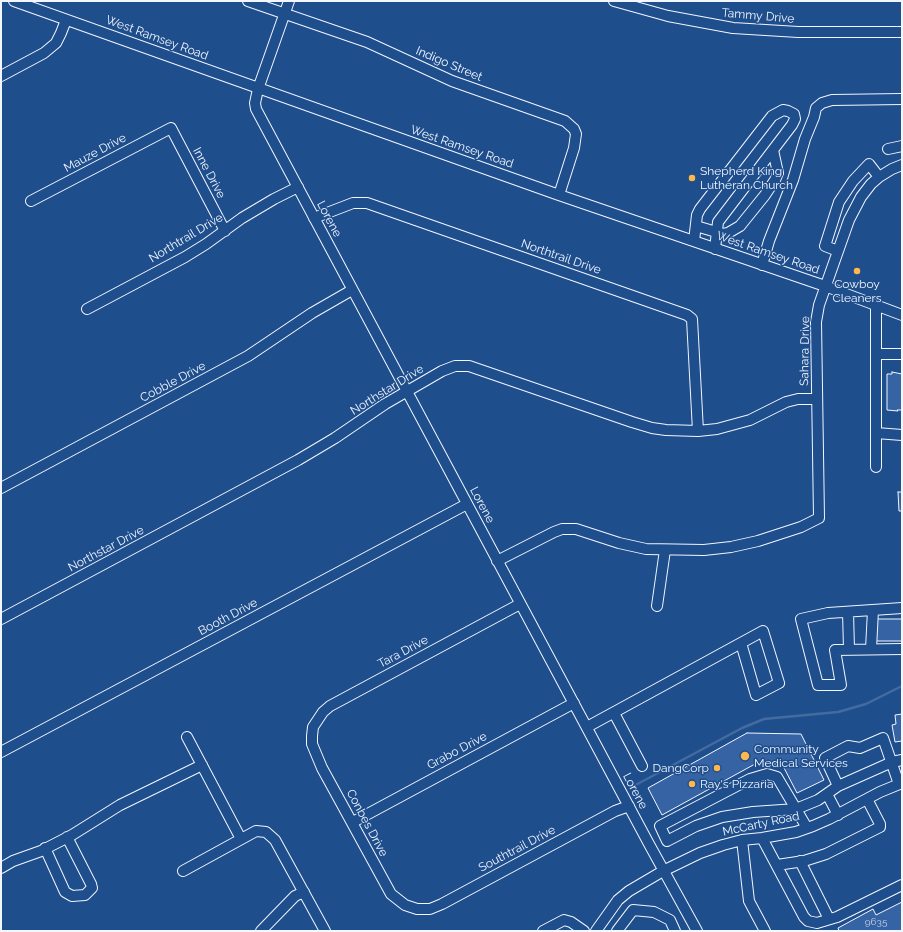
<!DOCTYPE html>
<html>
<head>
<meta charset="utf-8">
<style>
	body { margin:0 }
	#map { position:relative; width:903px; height:932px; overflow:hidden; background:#1f4e8c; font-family:Raleway,sans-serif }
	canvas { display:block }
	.frame { position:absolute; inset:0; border:2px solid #f2f6ff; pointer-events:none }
</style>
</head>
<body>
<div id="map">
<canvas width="903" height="932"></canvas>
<div class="frame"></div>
</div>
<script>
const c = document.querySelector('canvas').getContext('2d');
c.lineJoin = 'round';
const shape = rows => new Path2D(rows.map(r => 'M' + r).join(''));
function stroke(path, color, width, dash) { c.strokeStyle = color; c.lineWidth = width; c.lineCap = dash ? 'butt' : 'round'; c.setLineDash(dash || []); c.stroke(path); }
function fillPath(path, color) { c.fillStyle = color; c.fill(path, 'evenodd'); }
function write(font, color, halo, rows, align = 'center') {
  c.font = font + ' Raleway,sans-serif'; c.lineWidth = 3; c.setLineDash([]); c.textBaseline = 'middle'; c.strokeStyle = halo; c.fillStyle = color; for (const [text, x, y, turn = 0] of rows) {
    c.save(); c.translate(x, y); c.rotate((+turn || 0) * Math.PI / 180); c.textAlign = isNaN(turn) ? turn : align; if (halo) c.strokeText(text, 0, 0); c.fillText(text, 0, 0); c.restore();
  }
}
stroke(shape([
	[630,788,742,728,764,719,838,712,866,704,902,686]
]), '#446ba0', 2.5);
const building = shape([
	[892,372,902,374,902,410,897,410,898,411,887,410,887,374,892,374,892,372],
	[898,492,902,492,902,511,899,511,898,492],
	[876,619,902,619,902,641,876,641,876,619],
	[902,714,902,741,895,742,892,725,896,724,895,715,902,714],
	[747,733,801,734,824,780,797,793,782,764,755,764,662,815,648,788,747,733],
	[902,902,902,931,839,931,838,928,873,909,876,915,902,902]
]);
fillPath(building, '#3563a3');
stroke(building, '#f2f6ff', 1);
const minor = shape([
	[14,1,559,195,825,286,902,315],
	[248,1,367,42,452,81,565,121,574,129,576,134,574,148,559,195],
	[289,1,258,89,255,103,256,109,649,844,697,931],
	[614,1,668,16,733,28,798,32,902,32],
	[1,76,44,53,56,43,61,33,66,20],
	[888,149,902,146],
	[31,201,171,128,225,231],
	[314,218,353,203,367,203,687,315,692,319,698,431],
	[696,226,723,234,728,233,740,226,765,195,775,180,778,173,773,150],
	[694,241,697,215,700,209,772,116,783,110,788,111,794,114,795,119,792,125,718,222,715,249],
	[838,251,825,246,839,202,853,181,869,164,879,177],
	[762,265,769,241,793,180,805,139,814,117,816,108,822,103,832,100,902,99],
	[876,306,876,467],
	[87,309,185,257,206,244,242,218,274,199,298,187],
	[876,354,902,354],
	[876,433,902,435],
	[1,488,248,356,312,313,352,290],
	[497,561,554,532,562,529,576,529,619,543,646,549,704,550,731,547,758,541,801,527,819,518,816,322,819,305,849,220,861,197,871,184,879,177,892,169,902,165],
	[520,604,330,706,323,712,313,727,312,736,312,744,322,768,391,894,405,905,417,909,430,909,442,904,615,811,629,806],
	[657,606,665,550],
	[902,608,828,613,801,619,818,685,841,685,835,650,902,649],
	[848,612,849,649],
	[1,619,298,460,335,438,385,404,442,371,455,366,469,366,632,422,652,428,666,430,698,431,717,429,750,420,786,402,798,399,817,399],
	[871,649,873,610],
	[614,713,642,766],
	[587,727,741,643,756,695,779,683,763,631,741,643],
	[187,737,241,839],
	[1,752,467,504],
	[838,786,825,758,848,746,860,748,883,738,899,784],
	[827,794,838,815],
	[353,822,574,703],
	[807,828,796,809,777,777,767,774,750,779,660,826,667,841,696,826,722,817,753,812,796,809,818,800,838,786,892,762,902,760],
	[762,838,804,917,808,921,817,923,837,917,902,885],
	[742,840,749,901,765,931],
	[45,848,65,892,72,896,85,895,92,888,91,884,67,837],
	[800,861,829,919],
	[777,865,804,861,826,854,880,827,880,824,867,799],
	[1,868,13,861,41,851,72,835,120,805,202,765],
	[183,871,256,831,266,832,275,840,325,931],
	[261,931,295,896,304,892],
	[543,931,564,920,571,922,584,931],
	[596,931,618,900,629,891,663,871,700,853,723,845,742,840,762,838,796,832,813,826,829,819,880,792,902,783],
	[617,931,633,910,654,912,670,920,675,931]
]);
stroke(minor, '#f2f6ff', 12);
stroke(minor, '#1f4e8c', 10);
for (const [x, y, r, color] of [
	[692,178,4,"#ffb74d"],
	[857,271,4,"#ffb74d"],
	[745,756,5,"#ffb74d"],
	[717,768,4,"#ffb74d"],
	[692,784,4,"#ffb74d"]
]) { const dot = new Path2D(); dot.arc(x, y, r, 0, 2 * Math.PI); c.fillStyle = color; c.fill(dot); stroke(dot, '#1f4e8c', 1.5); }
write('10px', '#c3d1e8', null, [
	["9635",876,922]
]);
write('12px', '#f2f6ff', '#1f4e8c', [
	["Tammy Drive",758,16,5],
	["West Ramsey Road",157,38,20],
	["Indigo Street",449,64,23],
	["West Ramsey Road",462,147,19],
	["Mauze Drive",95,153,-28],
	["Inne Drive",209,173,62],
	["Lorene",329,219,62],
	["Northtrail Drive",186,238,-31],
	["West Ramsey Road",768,253,19],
	["Northtrail Drive",561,257,19],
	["Sahara Drive",805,351,-89],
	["Cobble Drive",173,382,-28],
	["Northstar Drive",387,390,-32],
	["Lorene",482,505,62],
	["Northstar Drive",106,549,-28],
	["Booth Drive",228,617,-28],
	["Tara Drive",403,652,-28],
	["Grabo Drive",457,751,-28],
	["Lorene",635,791,62],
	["Conbes Drive",367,823,62],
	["McCarty Road",761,824,-12],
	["Southtrail Drive",517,849,-28]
]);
write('12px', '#f2f6ff', '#1f4e8c', [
	["Shepherd King",700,171],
	["Lutheran Church",700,185],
	["Cowboy",857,284,"center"],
	["Cleaners",857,298,"center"],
	["Community",754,749],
	["Medical Services",754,763],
	["DangCorp",709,768,"right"],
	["Ray's Pizzaria",700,784]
], 'left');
</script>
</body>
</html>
